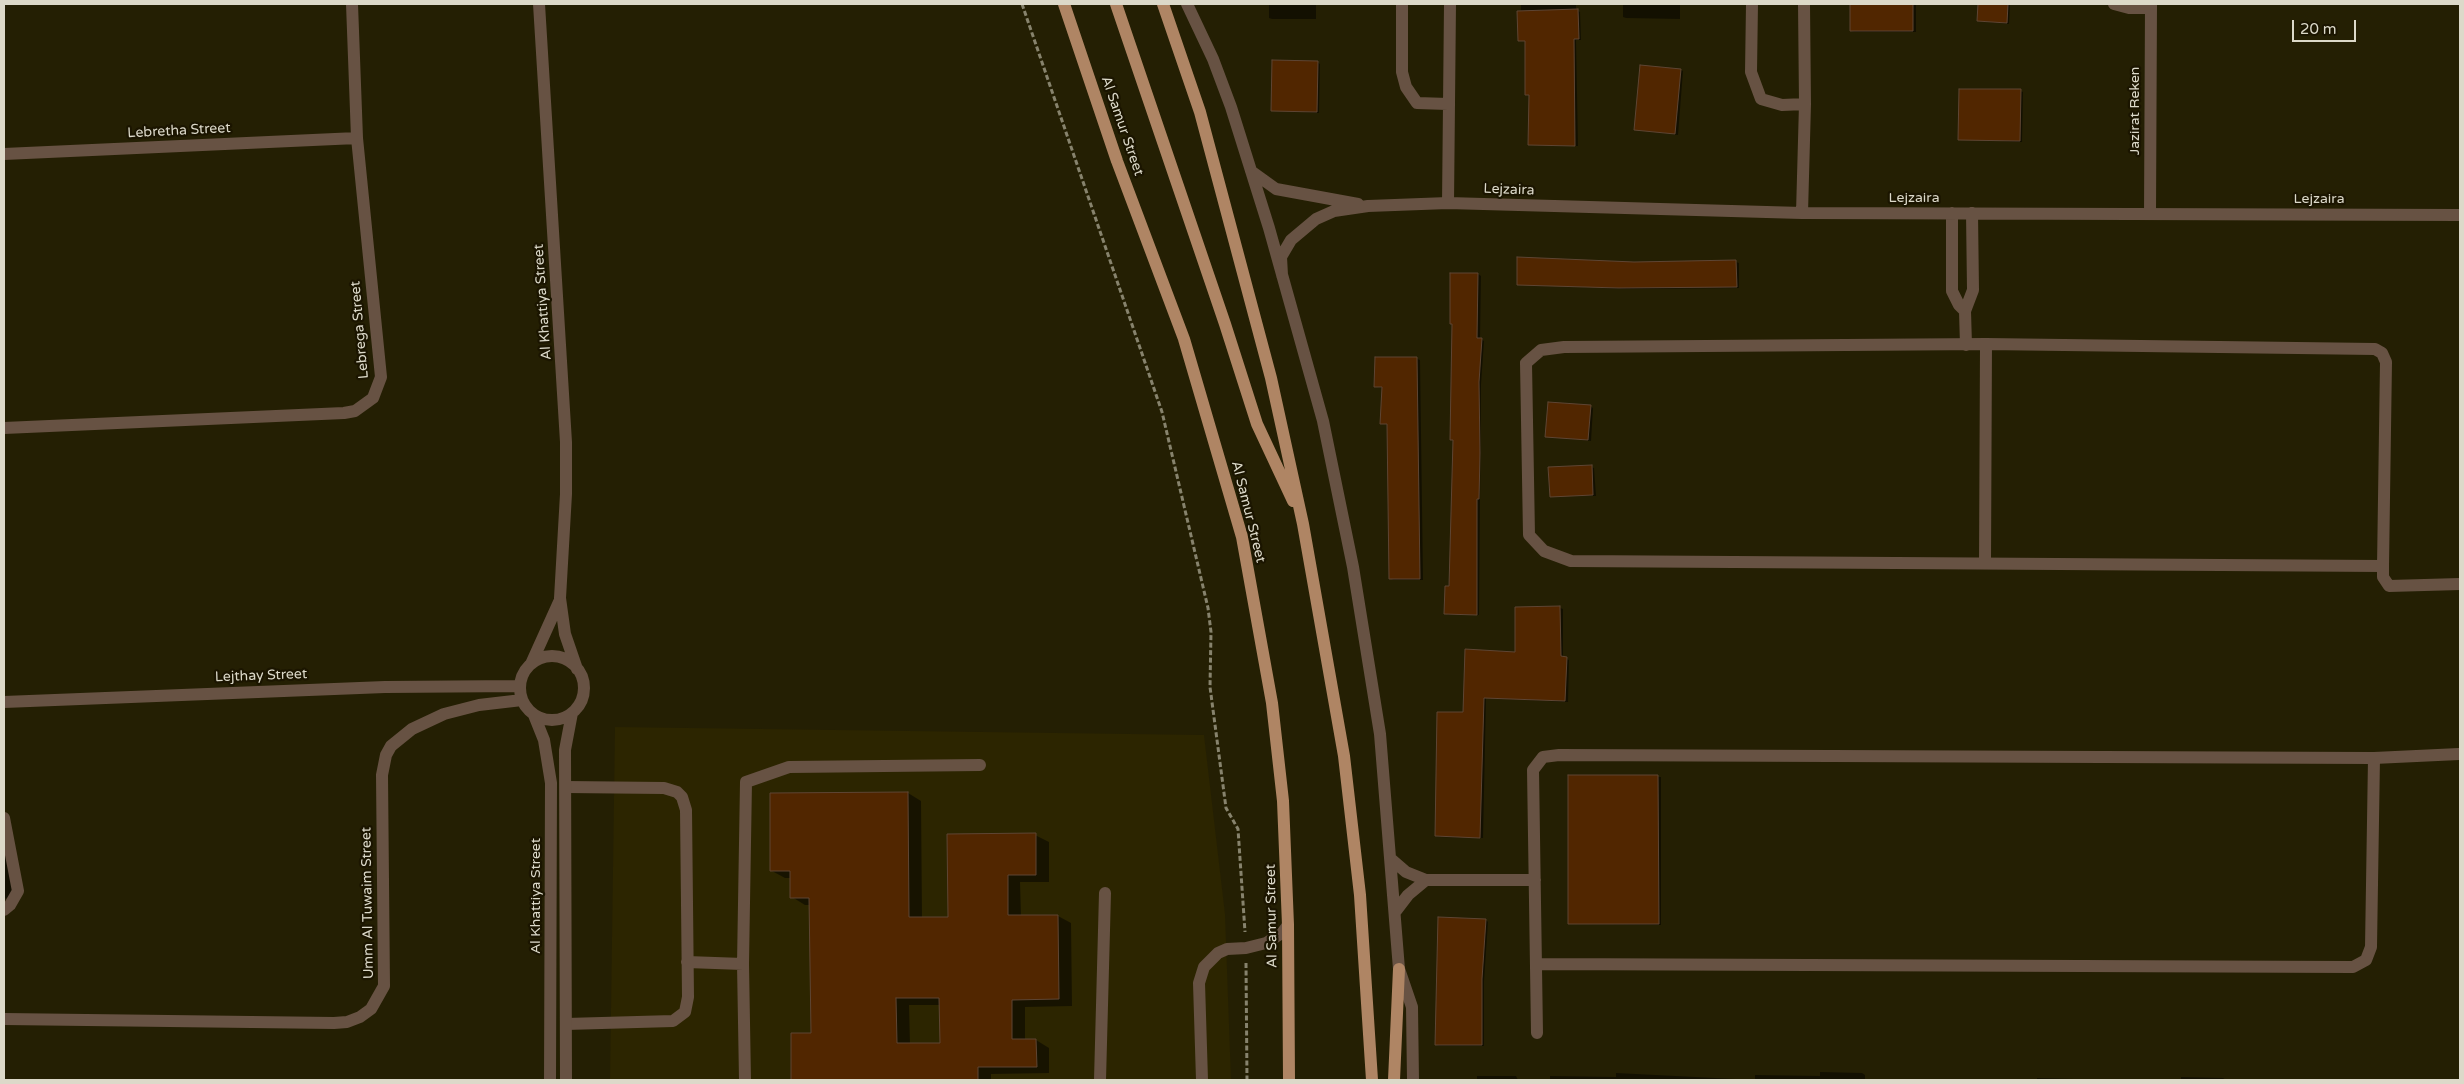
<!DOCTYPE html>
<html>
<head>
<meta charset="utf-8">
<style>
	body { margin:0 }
	#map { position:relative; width:2464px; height:1084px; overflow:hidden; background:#241f03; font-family:"Varela Round",sans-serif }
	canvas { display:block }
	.frame { position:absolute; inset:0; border:5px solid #dcd9c9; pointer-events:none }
	.scale { position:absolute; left:2292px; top:20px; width:64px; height:22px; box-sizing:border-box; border:2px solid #dcd9c9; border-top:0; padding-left:6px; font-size:15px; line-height:18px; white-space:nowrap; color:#dcd9c9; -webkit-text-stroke:4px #1b1500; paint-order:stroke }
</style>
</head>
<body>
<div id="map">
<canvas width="2464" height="1084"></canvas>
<div class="frame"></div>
<div class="scale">20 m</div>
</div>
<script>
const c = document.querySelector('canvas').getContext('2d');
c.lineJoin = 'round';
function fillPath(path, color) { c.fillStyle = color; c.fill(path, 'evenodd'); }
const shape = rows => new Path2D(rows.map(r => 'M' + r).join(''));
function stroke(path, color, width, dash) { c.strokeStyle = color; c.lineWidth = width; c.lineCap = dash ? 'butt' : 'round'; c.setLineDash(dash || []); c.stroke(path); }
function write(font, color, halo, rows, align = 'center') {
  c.font = font + ' "Varela Round",sans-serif'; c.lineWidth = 4.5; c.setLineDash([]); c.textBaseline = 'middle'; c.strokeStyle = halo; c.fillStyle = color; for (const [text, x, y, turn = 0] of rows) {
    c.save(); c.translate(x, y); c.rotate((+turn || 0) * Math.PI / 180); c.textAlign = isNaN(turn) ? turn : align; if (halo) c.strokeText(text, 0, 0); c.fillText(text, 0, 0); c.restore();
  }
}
fillPath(shape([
	[615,727,1204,735,1225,914,1231,1080,610,1080]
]), '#2c2500');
fillPath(shape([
	[1269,4,1316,4,1316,19,1272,19,1269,18],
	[1521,4,1576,4,1576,10,1580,12,1581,40,1576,40,1578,146,1530,145,1530,96,1527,94,1527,41,1520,40],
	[1623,4,1680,4,1680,19,1626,18,1623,17],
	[1851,4,1916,4,1916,32,1854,32,1851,31],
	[1980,4,2010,4,2009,24,1979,21],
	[1317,62,1320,64,1319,113,1273,110],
	[1681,70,1683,71,1678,135,1635,129],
	[2020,91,2023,92,2022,142,1959,139],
	[1736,262,1739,263,1739,288,1623,289,1518,284,1634,263],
	[1478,274,1481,276,1480,339,1484,341,1481,384,1479,615,1448,615,1446,613],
	[1417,359,1420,360,1423,580,1393,580,1391,578,1388,425,1382,423,1383,388,1376,387],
	[1590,406,1593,408,1591,441,1547,436],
	[1591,467,1594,468,1596,496,1551,496],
	[1560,608,1563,609,1563,658,1569,660,1568,702,1486,698,1483,838,1439,837,1436,836,1464,713],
	[1569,776,1661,777,1661,925,1569,924],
	[908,793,921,801,922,918,949,918,1035,835,1049,842,1049,882,1020,882,1021,916,1058,916,1071,923,1072,1006,1025,1007,1025,1040,1036,1040,1049,1048,1049,1073,991,1074,991,1080,792,1080,812,1035,811,905,805,905,792,897,791,878,785,878,772,871],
	[909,1005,941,1005,941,1044,910,1044],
	[4,833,21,893,4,899],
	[1486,920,1488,922,1484,981,1484,1046,1439,1046,1436,1045],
	[1820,1072,1862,1073,1865,1075,1865,1080,1550,1080,1550,1076,1616,1077,1616,1073,1755,1080,1755,1075,1820,1076],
	[1477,1076,1516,1076,1518,1080,1477,1080],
	[2181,1077,2223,1078,2226,1080,2181,1080],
	[2037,1078,2112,1080,2037,1080],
	[1900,1079,1971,1080,1900,1080],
	[2324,1079,2359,1080,2324,1080]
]), '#0007');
const building = shape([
	[1850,4,1913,4,1913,31,1850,31,1850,4],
	[1978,4,2008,4,2007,23,1977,21,1978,4],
	[1578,9,1579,39,1574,39,1575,146,1528,145,1529,95,1525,95,1525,41,1518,41,1517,11,1578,9],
	[1272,60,1318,61,1317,112,1271,111,1272,60],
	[1640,65,1681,69,1675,134,1634,130,1640,65],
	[1959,89,2021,89,2020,141,1958,140,1959,89],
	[1517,257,1634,262,1736,260,1737,287,1619,288,1517,285,1517,257],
	[1450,273,1478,273,1477,338,1482,338,1479,382,1480,453,1479,499,1477,499,1477,615,1444,614,1445,586,1449,586,1453,440,1450,440,1452,324,1450,324,1450,273],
	[1375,357,1417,357,1420,579,1389,579,1387,424,1380,424,1382,387,1374,387,1375,357],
	[1548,402,1591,405,1588,440,1545,437,1548,402],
	[1592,465,1593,495,1550,497,1548,467,1592,465],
	[1560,606,1561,656,1567,657,1565,701,1484,698,1480,838,1435,836,1437,712,1463,712,1465,649,1515,652,1515,607,1560,606],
	[1568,775,1658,775,1659,924,1568,924,1568,775],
	[908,792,909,917,948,917,947,834,1036,833,1036,875,1008,875,1008,915,1058,915,1059,999,1012,1000,1012,1039,1036,1039,1037,1067,978,1067,978,1080,791,1080,791,1033,811,1033,809,898,790,898,790,871,770,871,770,793,908,792],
	[896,998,939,998,940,1043,897,1043,896,998],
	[1438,917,1486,919,1482,979,1482,1045,1435,1045,1438,917]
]);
fillPath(building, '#512600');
stroke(building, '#5e4533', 1);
stroke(shape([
	[1022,4,1162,412,1208,608,1211,632,1210,687,1226,808,1238,829,1245,932],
	[1246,963,1247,1080]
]), '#87836d', 3, [5, 2.5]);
stroke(shape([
	[566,787,664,788,677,792,682,797,686,810,688,997,685,1012,673,1021,566,1024],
	[4,818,18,891,10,905,4,910],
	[687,962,743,964],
	[745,1080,743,964,746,782,789,767,980,765],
	[1100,1080,1105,893],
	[1202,1080,1199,983,1204,967,1218,953,1227,949,1246,948,1266,943,1282,933,1288,925]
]), '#675243', 12);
stroke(shape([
	[539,4,566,442,566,494,560,598,565,634,577,669],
	[1187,4,1213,59,1231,107,1269,228,1323,421,1353,567,1380,734,1399,969,1412,1007,1413,1080],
	[1402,4,1402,72,1406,87,1417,103,1448,104],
	[1752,4,1751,72,1761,99,1782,105,1805,104],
	[2114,4,2129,8,2151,8],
	[4,154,357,138],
	[1251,171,1276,189,1358,204],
	[1448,203,1450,4],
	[1802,213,1805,104,1804,4],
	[1952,213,1952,291,1959,305,1965,311],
	[2150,214,2151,4],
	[1282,275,1281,257,1291,240,1316,219,1334,211,1368,206,1448,203,1802,213,2460,215],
	[1966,345,1965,311,1973,290,1972,213],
	[4,428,344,413,355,411,373,398,381,377,357,138,352,4],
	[1985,563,1986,344],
	[2383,566,1571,561,1544,551,1529,535,1526,363,1541,350,1564,347,1986,344,2375,349,2382,353,2386,362,2383,566,2383,577,2389,586,2460,584],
	'520 688a32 32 0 1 1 64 0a32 32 0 1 1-64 0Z',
	[531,664,559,602],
	[4,702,385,687,520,686],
	[534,715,544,740,551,783,550,1080],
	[1391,859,1406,872,1426,880,1535,880],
	[1395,912,1408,895,1426,880],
	[1536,964,2353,967,2366,960,2371,947,2374,758],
	[4,1019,334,1023,347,1022,360,1017,371,1009,384,986,382,775,386,755,391,746,412,729,444,714,479,705,522,700],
	[1537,1033,1533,770,1543,757,1559,755,2374,758,2459,754],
	[566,1080,565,750,572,713]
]), '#675243', 12);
stroke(shape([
	[1064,4,1117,161,1184,339,1242,537,1272,703,1283,801,1288,925,1289,1080],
	[1116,4,1225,324,1257,424,1293,501],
	[1163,4,1200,112,1271,378,1303,524,1344,756,1360,895,1372,1080],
	[1394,1080,1399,969]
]), '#af8564', 12);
write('14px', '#dcd9c9', '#1b1500', [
	["Jazirat Reken",2135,111,-90],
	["Al Samur Street",1122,126,71],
	["Lebretha Street",179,131,-3],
	["Lejzaira",1509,190,2],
	["Lejzaira",1914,198],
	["Lejzaira",2319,199],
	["Al Khattiya Street",543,302,-94],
	["Lebrega Street",360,330,-95],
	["Al Samur Street",1248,512,76],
	["Lejthay Street",261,676,-2],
	["Al Khattiya Street",536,896,-90],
	["Umm Al Tuwaim Street",368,903,-91],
	["Al Samur Street",1272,916,-91]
]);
</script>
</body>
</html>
